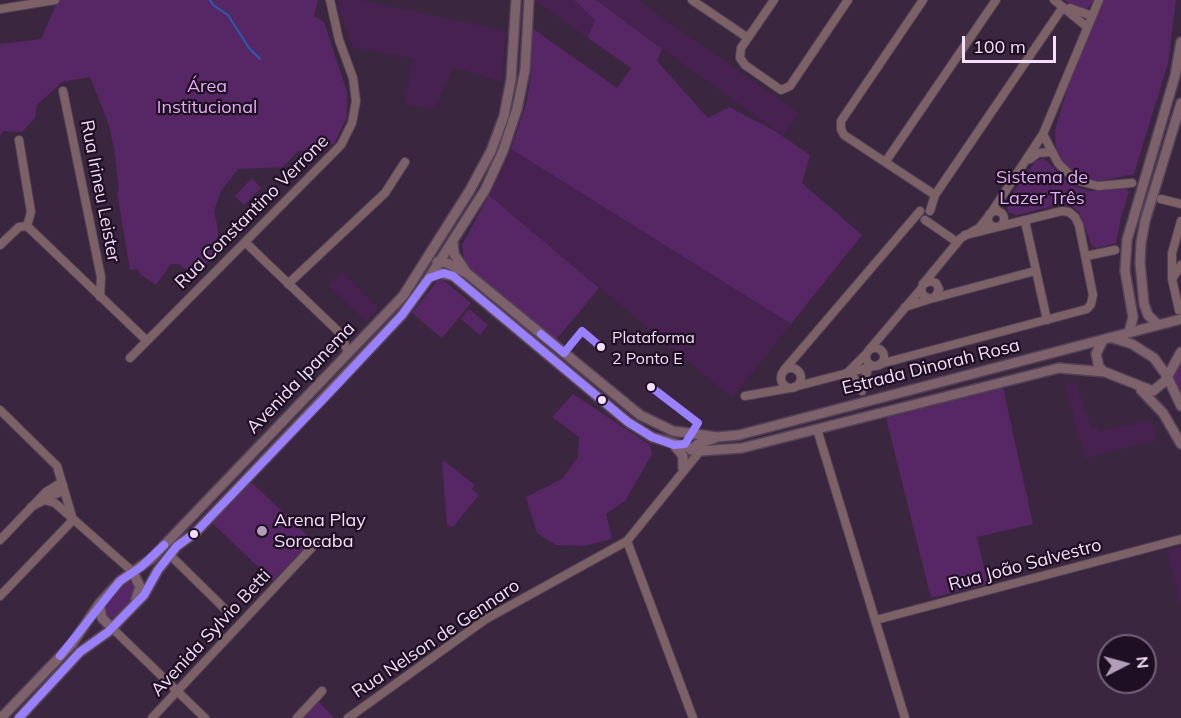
<!DOCTYPE html>
<html>
<head>
<meta charset="utf-8">
<style>
	body { margin:0 }
	#map { position:relative; width:1181px; height:718px; overflow:hidden; background:#3a273f; font-family:Mulish,sans-serif }
	canvas { display:block }
	.north { position:absolute; left:1097px; top:634px; width:60px; height:60px; box-sizing:border-box; background:#1e0f23; border:2px solid #746279; border-radius:50%; rotate:84deg; font-size:16px; font-weight:700; line-height:24px; text-align:center; color:#f4defa }
	.north::after { content:''; display:block; margin:auto; width:21px; height:27px; background:#b39eb9; clip-path:polygon(50% 0,100% 100%,50% 72%,0 100%) }
	.scale { position:absolute; left:962px; top:36px; width:94px; height:27px; box-sizing:border-box; border:3px solid #f4defa; border-top:0; padding-left:8px; font-size:18px; line-height:21px; white-space:nowrap; color:#f4defa; -webkit-text-stroke:4px #1e0f23; paint-order:stroke }
</style>
</head>
<body>
<div id="map">
<canvas width="1181" height="718"></canvas>
<div class="north">N</div>
<div class="scale">100 m</div>
</div>
<script>
const c = document.querySelector('canvas').getContext('2d');
c.lineJoin = 'round';
function fillPath(path, color) { c.fillStyle = color; c.fill(path, 'evenodd'); }
const shape = rows => new Path2D(rows.map(r => 'M' + r).join(''));
function stroke(path, color, width, dash) { c.strokeStyle = color; c.lineWidth = width; c.lineCap = dash ? 'butt' : 'round'; c.setLineDash(dash || []); c.stroke(path); }
function write(font, color, halo, rows, align = 'center') {
  c.font = font + ' Mulish,sans-serif'; c.lineWidth = 4.5; c.setLineDash([]); c.textBaseline = 'middle'; c.strokeStyle = halo; c.fillStyle = color; for (const [text, x, y, turn = 0] of rows) {
    c.save(); c.translate(x, y); c.rotate((+turn || 0) * Math.PI / 180); c.textAlign = isNaN(turn) ? turn : align; if (halo) c.strokeText(text, 0, 0); c.fillText(text, 0, 0); c.restore();
  }
}
fillPath(shape([
	[338,0,361,0,506,31,501,82,453,67,434,110,405,104,413,58,353,47,339,10],
	[534,0,574,0,595,20,588,38],
	[594,0,637,0,799,113,784,136],
	[511,149,791,324,732,398,489,195],
	[342,272,378,308,366,322,328,285],
	[1075,382,1091,428,1097,426,1099,431,1151,421,1156,440,1085,458,1065,384],
	[1181,546,1181,604,1167,550]
]), '#472250');
fillPath(shape([
	[58,0,318,0,314,16,324,22,347,92,347,117,334,144,298,151,283,167,238,169,221,191,214,211,218,230,217,252,194,276,179,264,171,264,156,285,139,273,138,269,130,270,117,192,119,191,114,148,108,122,90,77,62,82,37,105,35,118,22,132,4,131,0,136,0,44,41,39],
	[574,0,596,0,662,49,657,61,708,118,729,107,775,131,810,155,802,183,862,235,791,324,511,149,526,104,531,76,532,28,617,88,631,68,588,38,595,20],
	[1064,0,1094,0,1086,10,1079,10],
	[1104,0,1176,0,1168,63,1134,174,1101,181,1088,179,1067,167,1056,151,1055,130,1071,76],
	[1043,158,1071,185,1089,191,1126,189,1129,192,1121,217,1116,243,1097,248,1092,246,1079,212,1071,206,1061,204,1017,215,1008,212,1007,201,1035,162],
	[252,178,261,188,244,205,235,196],
	[489,195,599,288,556,340,470,269,464,260,462,245],
	[442,279,471,303,442,338,412,313,438,280],
	[469,309,488,325,480,335,461,319],
	[1181,357,1181,400,1173,380,1176,365],
	[1003,388,1033,524,977,537,988,584,931,598,886,418],
	[573,394,650,445,652,454,625,501,606,514,612,539,584,546,556,545,537,533,526,497,562,479,578,457,579,437,552,417],
	[444,461,475,485,472,489,479,495,453,527,447,525,442,463],
	[250,481,312,540,273,581,211,522],
	[131,582,136,586,135,598,118,618,106,617,104,604,122,584],
	[318,701,334,718,302,718]
]), '#572664');
stroke(shape([
	[210,0,213,5,228,15,249,48,260,59]
]), '#275db3', 2);
const minor = shape([
	[692,0,748,38],
	[774,0,741,48,740,58,745,65,781,90,790,86,848,0],
	[923,0,841,121,841,129,844,135,935,195],
	[1054,0,1087,27],
	[1099,0,1043,134,1058,163,1075,180,1098,186,1132,183],
	[1070,8,1092,16],
	[0,9,55,0],
	[63,91,101,277,100,297],
	[19,140,31,212,27,226],
	[1030,159,1038,153,1051,152],
	[886,161,996,0],
	[1161,199,1181,204],
	'988 219a8 8 0 1 1 16 0a8 8 0 1 1-16 0Z',
	[930,211,935,195,1063,7],
	[991,213,1043,134],
	[925,220,957,242],
	[1025,221,1047,320],
	[1181,221,1172,253,1172,279,1181,265],
	[27,226,146,340],
	[246,243,341,334,348,353],
	[0,245,19,227,27,226],
	[1086,256,1115,250],
	[1172,279,1179,310],
	[288,284,385,193,405,162],
	[923,284,930,281,936,283,939,289,936,296,930,299,924,296,921,291,923,284,961,238,979,228,988,217],
	[934,298,1035,271],
	[905,307,930,299],
	'866 357a9 9 0 1 1 18 0a9 9 0 1 1-18 0Z',
	[869,350,921,289],
	[130,358,341,145,352,123,356,101,353,78,339,40,330,0],
	[880,364,1087,309,1091,304,1093,295,1079,225,1075,217,1069,212,1062,211,965,235],
	'781 378a10 10 0 1 1 20 0a10 10 0 1 1-20 0Z',
	[784,370,920,211],
	[848,372,867,353],
	[847,373,854,378,862,391,868,368],
	[794,387,874,366],
	[745,396,790,388],
	[0,410,57,466,73,520],
	[817,429,905,718],
	[42,499,64,491],
	[31,507,44,500,55,503,133,572],
	[0,540,46,492,59,484,63,485],
	[627,541,693,718],
	[170,555,230,614],
	[0,596,73,520],
	[876,620,1181,539],
	[112,628,205,718],
	[152,718,317,542],
	[297,718,322,691],
	[348,718,486,619,627,541,700,451]
]);
const major = shape([
	[453,243,454,254,466,272],
	[437,262,447,263,468,274,640,415,673,431,717,437,739,435,1181,319],
	[431,277,440,273,453,276,628,422,652,437,700,451,742,448,1059,368,1105,372,1153,391,1165,381,1181,352],
	[1158,325,1148,315,1144,304,1140,263,1141,243,1145,221,1181,103],
	[1129,333,1133,317,1125,271,1127,240,1175,76,1181,42],
	[1113,338,1132,344,1154,358,1167,376,1181,406],
	[1103,340,1096,354,1099,367,1104,372],
	[1141,390,1163,413,1181,444],
	[674,445,683,456,683,468],
	[691,450,698,444,715,438],
	[133,572,140,587,136,599],
	[99,604,102,618,112,628],
	[1,718,72,644,99,604,120,581,151,559,403,296,470,190,491,151,504,116,511,80,516,0],
	[19,718,80,652,108,632,144,595,158,570,177,546,195,533,402,315,429,278,485,190,503,151,517,109,525,70,529,0]
]);
stroke(minor, '#534257', 10);
stroke(major, '#534257', 12);
stroke(minor, '#7c6267', 8);
stroke(major, '#7d626c', 9);
stroke(shape([
	[541,334,564,353,582,331,601,347],
	[60,656,120,581,141,567,164,545],
	[19,718,80,652,108,632,144,595,158,570,177,546,195,533,334,388,402,315,429,278,444,273,453,276,628,422,652,437,674,445,685,444,698,423,651,387]
]), '#9880ff', 8);
for (const [x, y, r, color] of [
	[601,347,5,"#f4defa"],
	[651,387,5,"#f4defa"],
	[602,400,5,"#f4defa"],
	[262,531,6,"#b39eb9"],
	[194,534,5,"#f4defa"]
]) { const dot = new Path2D(); dot.arc(x, y, r, 0, 2 * Math.PI); c.fillStyle = color; c.fill(dot); stroke(dot, '#1e0f23', 2); }
write('16px', '#f4defa', '#1e0f23', [
	["Plataforma",612,338],
	["2 Ponto E",612,359]
], 'left');
write('18px', '#e4adf3', '#1e0f23', [
	["Área",207,87],
	["Institucional",207,108],
	["Sistema de",1042,178],
	["Lazer Três",1042,199]
]);
write('18px', '#f4defa', '#1e0f23', [
	["Rua Irineu Leister",100,191,79],
	["Rua Constantino Verrone",252,212,-45],
	["Estrada Dinorah Rosa",931,367,-14],
	["Avenida Ipanema",301,378,-46],
	["Rua João Salvestro",1025,565,-15],
	["Avenida Sylvio Betti",211,633,-47],
	["Rua Nelson de Gennaro",436,639,-34]
]);
write('18px', '#f4defa', '#1e0f23', [
	["Arena Play",274,521],
	["Sorocaba",274,542]
], 'left');
</script>
</body>
</html>
